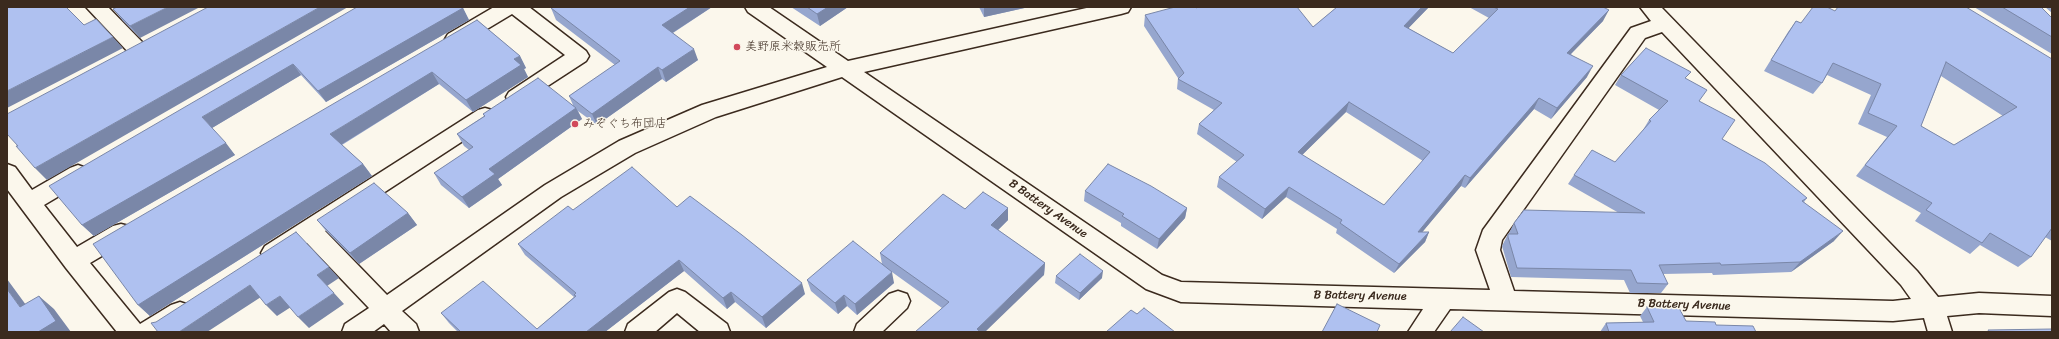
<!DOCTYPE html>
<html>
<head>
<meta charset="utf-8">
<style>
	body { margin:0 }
	#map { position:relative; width:2059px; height:339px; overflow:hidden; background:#fbf7ec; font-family:Sriracha,sans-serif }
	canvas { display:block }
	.frame { position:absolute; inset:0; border:8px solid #3b2a1e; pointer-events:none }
</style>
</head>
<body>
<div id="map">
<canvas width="2059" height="339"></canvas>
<div class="frame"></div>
</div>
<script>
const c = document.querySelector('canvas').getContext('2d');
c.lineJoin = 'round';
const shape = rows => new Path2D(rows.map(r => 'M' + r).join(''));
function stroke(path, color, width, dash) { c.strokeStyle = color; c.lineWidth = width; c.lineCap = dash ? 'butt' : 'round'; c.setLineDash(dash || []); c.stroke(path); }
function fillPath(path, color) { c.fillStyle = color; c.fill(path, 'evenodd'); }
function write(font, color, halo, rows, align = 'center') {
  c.font = font + ' Sriracha,"Klee One",sans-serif'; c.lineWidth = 3; c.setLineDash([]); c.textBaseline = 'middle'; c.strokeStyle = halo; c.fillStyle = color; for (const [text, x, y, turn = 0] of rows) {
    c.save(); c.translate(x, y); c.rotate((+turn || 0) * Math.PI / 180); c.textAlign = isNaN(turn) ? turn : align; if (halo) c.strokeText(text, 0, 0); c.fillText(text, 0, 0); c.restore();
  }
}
const minor = shape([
	[86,7,108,7,145,45,148,50,145,55,138,57,131,55,86,7],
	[494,7,529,7,586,51,589,56,586,61,523,102,516,105,509,102,506,97,509,92,565,55,512,14,462,44,455,46,448,44,445,39,448,34,494,7],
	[745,7,769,7,848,61,1091,7,1131,7,1128,12,1121,14,864,72,1162,275,1181,282,1490,290,1476,250,1483,230,1631,28,1651,21,1640,7,1661,7,1917,271,1938,297,1979,293,2052,296,2052,316,1979,313,1947,316,1952,332,1928,332,1924,318,1893,321,1450,309,1434,332,1408,332,1423,309,1181,302,1146,289,842,77,716,117,635,153,561,197,402,311,416,324,419,332,391,332,384,324,373,332,342,332,345,324,369,308,307,243,281,260,273,263,265,260,261,253,265,246,478,110,485,108,492,110,496,116,492,122,325,231,387,295,545,185,619,141,702,105,827,67,748,12,745,7],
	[1662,32,1901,285,1911,299,1893,301,1514,291,1500,250,1502,240,1645,38,1662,32],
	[7,164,15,167,32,190,70,168,78,165,86,168,89,174,86,180,44,205,77,247,113,226,121,224,129,226,132,233,129,240,90,263,140,324,171,305,180,302,189,305,192,312,189,319,169,332,117,332,66,268,7,189,7,164],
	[677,289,685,292,727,324,730,332,700,332,677,313,655,332,625,332,628,324,669,292,677,289],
	[898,291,907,294,910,301,907,308,882,332,854,332,857,324,889,294,898,291]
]);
stroke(minor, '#3b2a1e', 3);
fillPath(minor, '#fbf7ec');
fillPath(shape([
	[117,7,140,38,123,21,113,9],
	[357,7,463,8,469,20,326,102,301,75,212,128,235,155,94,236,82,225],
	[553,7,712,7,673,33,698,60,666,82,662,79,597,125,578,111,582,119,498,179,502,185,469,208,441,185,434,173,469,150,464,146,457,134,484,116,483,114,573,105,569,96,615,65,556,20,551,8],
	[791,7,848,7,820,26],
	[979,7,1029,7,984,17],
	[1337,7,1429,7,1408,28,1453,53,1489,18,1469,7,1606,7,1605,8,1603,21,1571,54,1587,77,1551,119,1534,109,1465,188,1461,186,1422,232,1429,232,1425,242,1394,273,1336,233,1337,229,1286,197,1262,219,1217,187,1219,177,1237,162,1197,134,1199,124,1214,110,1177,89,1178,78,1144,26,1145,15,1196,8,1313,27],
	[1346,112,1423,161,1384,205,1302,155],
	[1974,7,2041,7,2052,18,2052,54],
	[2045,7,2052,7,2052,13],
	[1835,11,2052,59,2052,241,2045,237,2031,257,2018,267,1980,245,1970,254,1915,221,1921,213,1856,176,1887,137,1858,124,1871,95,1827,75,1822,83,1813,94,1764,71,1788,32,1796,21,1801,23],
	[1941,76,2003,116,1954,145,1921,126],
	[477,20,520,56,526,68,524,69,528,77,473,112,439,84,342,145,363,164,372,176,150,316,138,305],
	[1621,75,1686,79,1699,102,1722,139,1807,198,1804,202,1834,241,1791,272,1713,275,1712,273,1663,274,1668,284,1661,293,1630,293,1624,280,1511,277,1502,246,1508,234,1509,234,1509,233,1514,223,1619,213,1568,184,1574,175,1615,162,1643,130,1649,120,1659,110,1615,85],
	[1085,191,1187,208,1185,218,1157,249,1121,226,1121,223,1084,201],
	[677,207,805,294,766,328,735,302,727,309,684,271,605,332,458,332,449,323,441,313,537,329,574,297,525,255,518,244,573,210],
	[1008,208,1008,220,998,230,1045,263,1044,275,942,308,885,267,894,283,857,315,847,306,838,314,811,291,807,280,882,264,880,253,965,209],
	[408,213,417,225,359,264,326,231,317,220],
	[1056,276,1102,278,1079,300,1055,283],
	[1647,307,1686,321,1716,325,1756,332,1600,332,1606,323,1643,322,1640,316]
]), '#96a6ce');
fillPath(shape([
	[168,7,200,7,140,38,130,26],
	[320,7,348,7,47,180,35,168],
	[690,7,712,7,666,37,662,25],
	[828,7,848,7,820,26,817,14],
	[984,7,1029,7,984,17],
	[1422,7,1429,7,1400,37,1404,26],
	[463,8,469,20,326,102,318,91],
	[1609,10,1603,21,1562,63,1567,53],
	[113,37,123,48,7,108,7,91],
	[694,49,698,60,666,82,662,70],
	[520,56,526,68,524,69,528,77,473,112,466,100,514,59],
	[293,64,301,75,212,128,202,117],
	[1593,66,1587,77,1551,119,1557,108],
	[658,67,662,79,597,125,592,114],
	[432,72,439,84,339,146,330,134],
	[1539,98,1534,109,1465,188,1470,178],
	[1349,102,1346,112,1295,162,1298,152],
	[576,108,582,119,498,179,502,185,469,208,462,197,489,169],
	[226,143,235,155,94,236,82,225],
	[363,164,372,176,150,316,138,305],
	[1465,175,1461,186,1414,242,1418,232],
	[1289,187,1286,197,1262,219,1265,209],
	[1008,208,1008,220,991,237,991,225],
	[1187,208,1185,218,1157,249,1159,239],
	[408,213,417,225,359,264,350,253],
	[1843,231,1834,241,1791,272,1800,262],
	[1429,232,1425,242,1394,273,1399,264],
	[679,260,684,271,605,332,586,332],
	[1045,263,1044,275,985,332,977,332,977,329],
	[329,267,339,278,327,286,317,275],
	[1103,271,1102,278,1079,300,1080,293],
	[892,272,894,283,857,315,855,304],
	[7,279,37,320,20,307,7,289],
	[802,283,805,294,766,328,762,317],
	[250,285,261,297,207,332,179,332],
	[731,292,735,302,727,309,723,298],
	[334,293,344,304,309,328,298,317],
	[844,295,847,306,838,314,835,303],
	[39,296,54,309,71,332,38,332],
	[280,296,291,307,277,316,266,305]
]), '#7a87a8');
const building = shape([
	[7,7,66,7,84,25,96,19,113,37,7,91,7,7],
	[117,7,168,7,130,26,113,9,117,7],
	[208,7,320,7,35,168,16,146,18,146,7,134,7,114,208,7],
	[357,7,461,7,463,8,318,91,293,64,202,117,226,143,82,225,49,186,357,7],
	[553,7,690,7,662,25,694,49,662,70,658,67,592,114,569,96,620,61,551,8,553,7],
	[807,7,828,7,817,14,807,7],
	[1175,7,1196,7,1196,8,1198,7,1297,7,1313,27,1337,7,1422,7,1404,26,1453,53,1498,9,1493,7,1603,7,1609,10,1567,53,1593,66,1557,108,1539,98,1470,178,1465,175,1418,232,1429,232,1399,264,1340,223,1342,220,1289,187,1265,209,1219,177,1244,155,1199,124,1222,103,1178,79,1184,73,1145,15,1175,7],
	[1349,102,1430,152,1384,205,1298,152,1349,102],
	[1813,7,1827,7,1835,11,1838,7,1966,7,2052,59,2052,228,2031,257,1990,233,1982,243,1926,210,1932,203,1865,165,1897,126,1868,113,1881,84,1833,63,1822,83,1771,60,1796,21,1801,23,1813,7],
	[1946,62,2017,107,1954,145,1921,126,1946,62],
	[2002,7,2041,7,2052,18,2052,37,2002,7],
	[477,20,520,56,514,59,521,65,466,100,432,72,330,134,363,164,138,305,93,244,477,20],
	[1646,48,1691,72,1685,78,1707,90,1699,101,1735,120,1722,139,1765,163,1807,198,1802,201,1843,231,1800,262,1721,265,1720,263,1659,265,1668,284,1637,283,1631,270,1517,268,1508,237,1508,234,1518,234,1514,223,1524,210,1645,213,1574,175,1592,150,1615,162,1651,121,1649,120,1668,101,1621,75,1646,48],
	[538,78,576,108,489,169,495,174,462,197,434,173,473,147,457,134,485,116,483,114,538,78],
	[1108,164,1151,186,1187,208,1159,239,1122,216,1124,214,1085,191,1108,164],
	[632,167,677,207,690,196,742,235,802,283,762,317,731,292,723,298,679,260,586,332,461,332,441,313,483,281,537,329,576,296,574,295,576,293,518,244,568,206,573,210,632,167],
	[374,183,408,213,350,253,317,220,374,183],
	[983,192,1008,208,991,225,1045,263,977,329,980,332,915,332,949,302,880,253,943,194,965,209,983,192],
	[296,232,329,267,317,275,334,293,298,317,280,296,266,305,250,285,179,332,158,332,151,323,156,322,296,232],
	[853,241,892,272,855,304,844,295,835,303,807,280,853,241],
	[1080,254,1103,271,1080,293,1056,276,1080,254],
	[7,289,20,307,39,296,56,321,38,332,7,332,7,289],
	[1337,304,1380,325,1377,332,1322,332,1337,304],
	[1647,307,1679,308,1686,321,1715,322,1716,325,1753,326,1756,332,1609,332,1606,323,1654,322,1647,307],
	[1144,308,1175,332,1106,332,1131,310,1137,314,1144,308],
	[1463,317,1484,332,1450,332,1463,317],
	[2052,329,2052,332,1989,332,1988,330,2052,329]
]);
fillPath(building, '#afc1f0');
stroke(building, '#7a87a8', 1);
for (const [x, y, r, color] of [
	[737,47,4,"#d1495b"],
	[575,124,4,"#d1495b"]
]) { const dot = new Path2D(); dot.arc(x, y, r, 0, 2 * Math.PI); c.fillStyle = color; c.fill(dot); stroke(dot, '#fbf7ec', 1.5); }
write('12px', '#3b2a1e', '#fbf7ec', [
	["美野原米穀販売所",745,47],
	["みぞぐち布団店",583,124]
], 'left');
write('12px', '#3b2a1e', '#fbf7ec', [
	["B Battery Avenue",1048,209,35],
	["B Battery Avenue",1360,296,1],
	["B Battery Avenue",1684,305,2]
]);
</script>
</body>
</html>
